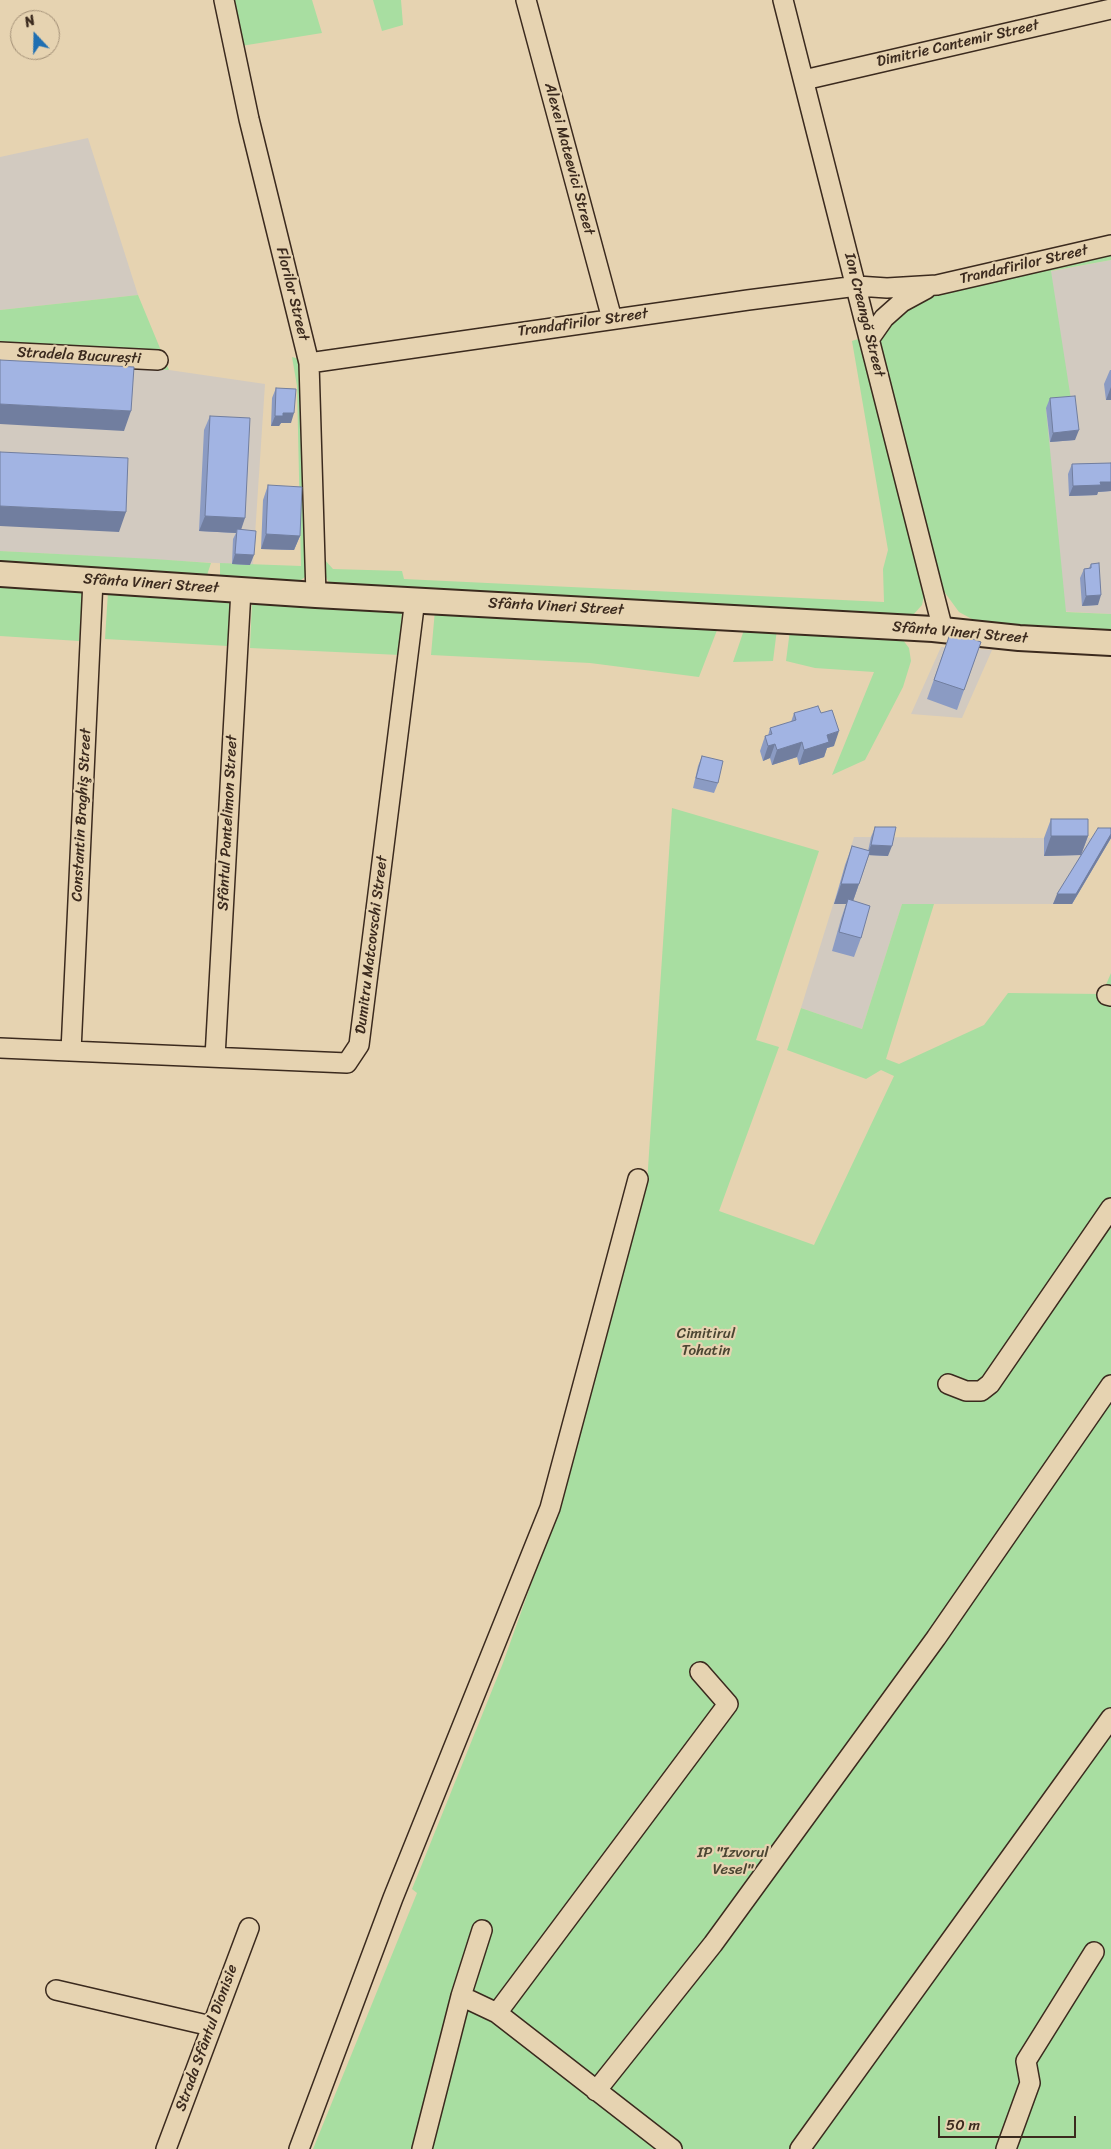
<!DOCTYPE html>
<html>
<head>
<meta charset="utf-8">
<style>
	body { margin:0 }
	#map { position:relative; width:1111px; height:2149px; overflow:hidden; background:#e6d3b1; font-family:Sriracha,sans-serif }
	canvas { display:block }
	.north { position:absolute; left:10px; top:10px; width:50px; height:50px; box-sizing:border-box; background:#e6d3b1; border:1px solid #a28f76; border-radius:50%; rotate:339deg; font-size:14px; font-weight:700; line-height:20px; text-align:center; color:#3b2a1e }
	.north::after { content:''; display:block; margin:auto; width:18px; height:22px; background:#1f6fb2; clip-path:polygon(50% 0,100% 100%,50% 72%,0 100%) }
	.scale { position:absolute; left:938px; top:2116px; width:138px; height:22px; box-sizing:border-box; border:2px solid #3b2a1e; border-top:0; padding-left:6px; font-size:15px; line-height:18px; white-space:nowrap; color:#3b2a1e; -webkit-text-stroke:4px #e6d3b1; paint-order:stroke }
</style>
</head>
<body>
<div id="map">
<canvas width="1111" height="2149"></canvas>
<div class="north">N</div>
<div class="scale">50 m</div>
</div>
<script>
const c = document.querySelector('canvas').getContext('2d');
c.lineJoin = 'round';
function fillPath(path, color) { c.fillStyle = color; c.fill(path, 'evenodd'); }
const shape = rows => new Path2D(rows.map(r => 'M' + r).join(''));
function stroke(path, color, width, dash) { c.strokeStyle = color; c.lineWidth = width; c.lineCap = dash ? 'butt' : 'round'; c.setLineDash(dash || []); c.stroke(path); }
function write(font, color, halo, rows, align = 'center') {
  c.font = font + ' Sriracha,sans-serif'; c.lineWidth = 4.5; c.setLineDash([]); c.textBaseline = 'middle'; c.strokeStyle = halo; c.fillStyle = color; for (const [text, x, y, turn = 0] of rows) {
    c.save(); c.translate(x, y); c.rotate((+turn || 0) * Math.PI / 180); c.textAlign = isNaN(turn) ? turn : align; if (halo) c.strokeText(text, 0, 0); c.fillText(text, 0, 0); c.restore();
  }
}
fillPath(shape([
	[88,138,138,295,0,310,0,157],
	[1111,260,1111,614,965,606,1032,275],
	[0,362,169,370,265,384,253,565,0,551],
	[941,647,992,650,962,718,911,714],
	[854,837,1044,838,1111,838,1072,904,902,904,862,1029,801,1008]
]), '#d2cac0');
fillPath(shape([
	[233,0,312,0,322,33,241,46],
	[373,0,401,0,403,25,382,31],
	[1111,251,1111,260,1051,271,1072,406,1046,409,1066,612,1111,614,1111,632,983,625,959,612,943,590,880,350,880,336,892,322,911,305,951,289],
	[138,295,169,370,0,362,0,310],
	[864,337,925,591,922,605,913,615,896,621,335,587,328,581,324,573,324,559,333,569,402,571,404,579,884,602,883,569,888,550,852,341],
	[292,357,299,359,305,384,309,567,305,577,297,583,222,581,220,575,220,563,301,566,297,386],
	[0,551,154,559,211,563,207,575,204,579,0,569],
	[0,587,83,590,79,641,0,636],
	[108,592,231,600,228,646,105,639],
	[252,601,402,609,400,655,250,648],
	[435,610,719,625,699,677,590,663,431,655],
	[745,627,777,629,773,661,733,662],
	[790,630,900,636,909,648,911,661,903,687,865,760,832,775,874,672,815,668,786,661],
	[672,808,819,851,756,1040,779,1047,719,1211,814,1245,894,1076,881,1070,866,1079,787,1050,801,1008,862,1029,902,904,934,904,886,1059,899,1064,984,1025,1008,993,1102,994,1111,973,1111,2149,313,2149,417,1893,412,1889,503,1663,551,1528,647,1183]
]), '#a8dea1');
const minor = shape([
	[224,0,249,119,309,363,316,595],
	[526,0,612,319],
	[783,0,943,630],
	[804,80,1111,9],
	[870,338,884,318,902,302,926,289],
	[0,352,158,360],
	[309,363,748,300,857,286,887,288,937,285,1111,245],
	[1107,995,1111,996],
	[0,1048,347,1063,359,1045,415,599],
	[71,1051,93,580],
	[215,1057,241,590],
	[948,1384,966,1391,981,1391,990,1384,1111,1208],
	[56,1990,211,2026],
	[461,1996,497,2013,672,2149],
	[497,2013,728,1704,700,1672],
	[596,2091,713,1944,936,1638,1111,1385],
	[166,2149,249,1928],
	[299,2149,393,1898,550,1508,638,1179],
	[422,2149,461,1996,482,1930],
	[800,2149,1111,1718],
	[1006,2149,1030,2083,1026,2061,1094,1952]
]);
const tertiary = shape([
	[0,574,316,595,933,629,1019,638,1111,643]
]);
stroke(minor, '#3b2a1e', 22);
stroke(tertiary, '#3b2a1e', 28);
stroke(minor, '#e6d3b1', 19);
stroke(tertiary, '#e6d3b1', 24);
fillPath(shape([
	[1110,370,1111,370,1111,400,1106,400,1104,384],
	[276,388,291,423,281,423,279,426,271,426,272,398],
	[1050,398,1075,440,1050,442,1046,408],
	[210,416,241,530,250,565,232,564,233,539,236,533,199,531,204,430],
	[1111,463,1111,491,1098,492,1097,495,1069,496,1068,474,1072,464],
	[268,485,300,536,294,550,261,549,263,500],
	[1091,564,1098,605,1082,606,1080,578,1084,569,1089,568],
	[951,631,981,642,957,710,927,699],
	[794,713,821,713,834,746,827,748,824,757,799,765,797,757,772,765,770,758,763,761,760,751,765,736,768,736,770,728,791,722],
	[702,756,718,783,714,793,693,788,698,766],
	[1051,819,1088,836,1081,855,1111,828,1111,838,1072,904,1053,904,1081,855,1044,856,1044,838],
	[875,827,888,856,869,855,853,901,861,938,854,957,832,951,841,919,846,904,834,904,845,865,852,846,868,851,871,837]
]), '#8b9bc3');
fillPath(shape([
	[1111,387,1111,400,1106,400],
	[0,404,131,411,124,431,0,424],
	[283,413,294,413,291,423,281,423,279,426,271,426,275,416],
	[1079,430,1075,440,1050,442,1053,433],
	[1100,482,1111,482,1111,491,1098,492,1097,495,1069,496,1073,486],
	[0,506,126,512,119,532,0,526],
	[205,516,245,518,240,533,237,529,236,533,199,531],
	[266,534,300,536,294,550,261,549],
	[235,554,254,555,250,565,232,564],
	[1101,595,1098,605,1082,606,1086,596],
	[839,731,834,746,827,748,824,757,799,765,804,750,827,735],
	[802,742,797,757,772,765,777,750],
	[775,744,770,758,763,761,768,746],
	[1111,834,1111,838,1072,904,1053,904,1057,894],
	[1051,836,1088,836,1081,855,1044,856],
	[871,845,892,846,888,856,867,855],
	[841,884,859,884,852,904,834,904]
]), '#717e9f');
const building = shape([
	[0,360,134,367,131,411,0,404,0,360],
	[276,388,296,389,294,413,283,413,283,416,275,416,276,388],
	[1075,396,1079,430,1053,433,1050,398,1075,396],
	[210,416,250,418,245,518,205,516,210,416],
	[0,452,128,458,126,512,0,506,0,452],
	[1111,463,1111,482,1100,482,1101,485,1073,486,1072,464,1111,463],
	[268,485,302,487,300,536,266,534,268,485],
	[237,529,256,531,254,555,235,554,237,529],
	[1099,563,1101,595,1086,596,1084,569,1091,568,1091,564,1099,563],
	[951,631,981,642,964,690,934,680,951,631],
	[818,706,821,713,832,710,839,731,827,735,829,742,804,750,802,742,777,750,775,744,768,746,765,736,772,734,770,728,796,720,794,713,818,706],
	[702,756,723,761,718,783,696,778,702,756],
	[1051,819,1088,819,1088,836,1051,836,1051,819],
	[875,827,896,827,892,846,871,845,875,827],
	[1098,828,1111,828,1111,834,1076,894,1057,894,1098,828],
	[852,846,870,851,859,884,841,884,852,846],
	[848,899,870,906,861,938,839,932,848,899]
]);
fillPath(building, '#a2b4e3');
stroke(building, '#717e9f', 1);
write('15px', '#3b2a1e', '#e6d3b1', [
	["Dimitrie Cantemir Street",958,44,-13],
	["Alexei Mateevici Street",569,159,75],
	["Trandafirilor Street",1024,265,-13],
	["Florilor Street",292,294,76],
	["Ion Creangă Street",864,315,76],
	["Trandafirilor Street",583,323,-8],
	["Stradela București",79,356,3],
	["Sfânta Vineri Street",151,584,4],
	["Sfânta Vineri Street",556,607,3],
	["Sfânta Vineri Street",960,633,5],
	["Constantin Braghiş Street",82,815,-87],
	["Sfântul Pantelimon Street",228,823,-87],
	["Dumitru Matcovschi Street",372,945,-83],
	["Strada Sfântul Dionisie",207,2038,-70]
]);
write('15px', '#4b4532', '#e6d3b1', [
	["Cimitirul",706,1334],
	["Tohatin",706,1351],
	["IP \"Izvorul",733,1853],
	["Vesel\"",733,1870]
]);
</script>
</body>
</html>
